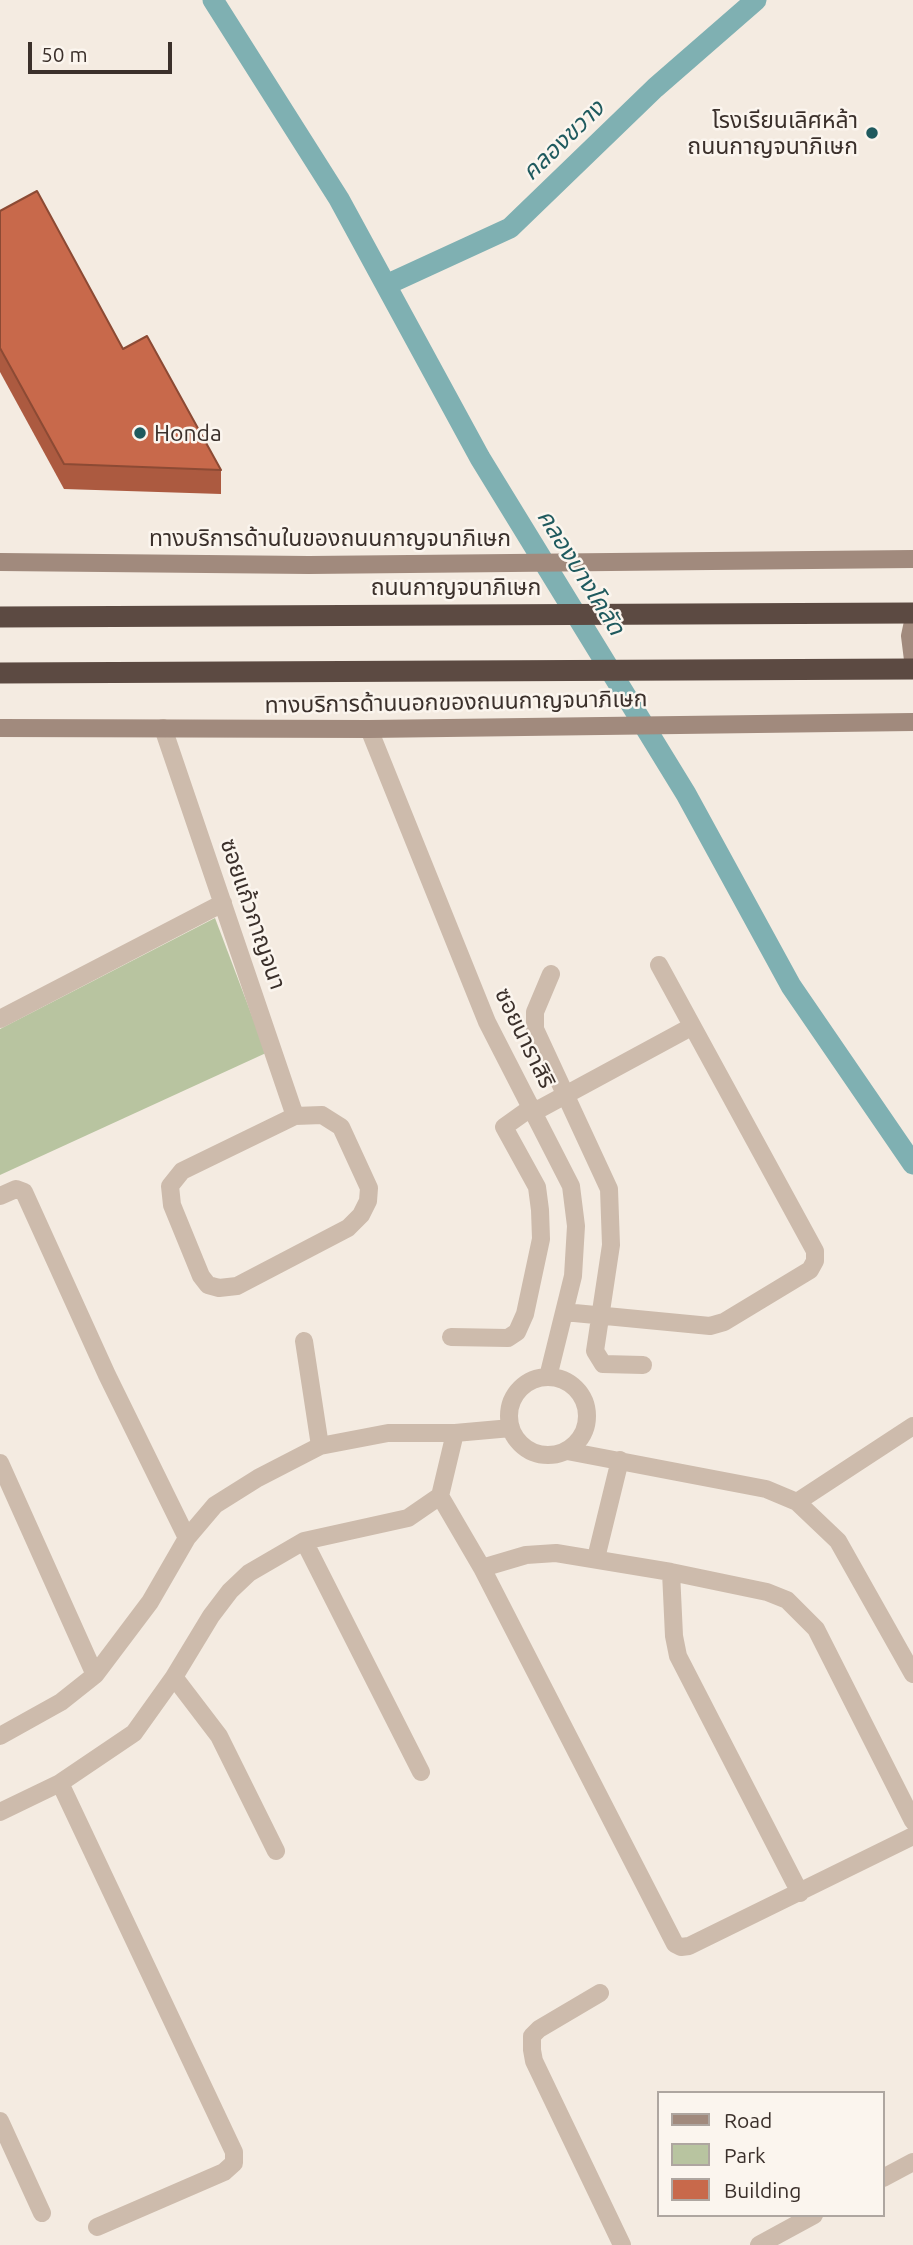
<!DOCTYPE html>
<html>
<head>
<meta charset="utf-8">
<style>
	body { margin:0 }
	#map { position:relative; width:913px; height:2245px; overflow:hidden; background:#f4ebe1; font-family:Ubuntu,sans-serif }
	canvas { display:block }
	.legend { position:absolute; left:657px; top:2091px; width:228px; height:126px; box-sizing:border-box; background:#fbf5ee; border:2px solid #aea6a0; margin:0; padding:9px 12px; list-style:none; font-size:21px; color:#3b302b }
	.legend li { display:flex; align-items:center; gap:14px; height:35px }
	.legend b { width:35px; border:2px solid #aea6a0 }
	.scale { position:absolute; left:28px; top:42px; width:144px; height:32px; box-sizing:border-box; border:4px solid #3b302b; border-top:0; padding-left:9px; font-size:21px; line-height:24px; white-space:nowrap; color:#3b302b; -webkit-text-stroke:5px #fbf5ee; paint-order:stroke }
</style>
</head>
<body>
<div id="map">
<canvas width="913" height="2245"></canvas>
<ul class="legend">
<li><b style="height:9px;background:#a18a7d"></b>Road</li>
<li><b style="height:19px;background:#b8c4a0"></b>Park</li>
<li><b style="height:19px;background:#c8694b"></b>Building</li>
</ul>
<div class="scale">50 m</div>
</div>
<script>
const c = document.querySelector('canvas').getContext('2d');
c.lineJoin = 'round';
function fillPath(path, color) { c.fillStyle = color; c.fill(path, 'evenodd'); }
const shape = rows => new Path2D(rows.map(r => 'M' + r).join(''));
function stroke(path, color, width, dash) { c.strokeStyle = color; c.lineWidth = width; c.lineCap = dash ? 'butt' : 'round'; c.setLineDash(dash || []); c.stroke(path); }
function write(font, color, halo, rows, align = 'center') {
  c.font = font + ' Ubuntu,"Noto Sans Thai",sans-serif'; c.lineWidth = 5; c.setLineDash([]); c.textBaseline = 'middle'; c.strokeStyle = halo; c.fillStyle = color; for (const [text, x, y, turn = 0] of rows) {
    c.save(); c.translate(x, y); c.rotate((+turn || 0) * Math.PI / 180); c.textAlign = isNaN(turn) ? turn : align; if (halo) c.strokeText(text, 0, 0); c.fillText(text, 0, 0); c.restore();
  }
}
fillPath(shape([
	[215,918,266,1053,0,1175,0,1029]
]), '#b8c4a0');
stroke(shape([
	[213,0,339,199,480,458,686,794,791,986,913,1164],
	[386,285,510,228,655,88,756,0]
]), '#7fb0b2', 21);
stroke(shape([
	[163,728,295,1116,182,1171,170,1186,172,1205,201,1276,208,1285,219,1288,237,1286,348,1228,361,1215,368,1201,369,1188,341,1127,322,1115,295,1116],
	[369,729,487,1022,571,1186,576,1226,573,1276,548,1377],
	[551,974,535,1012,535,1029,609,1189,611,1245,595,1351,603,1364,643,1365],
	[0,1019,223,903],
	[534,1112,691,1027],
	[0,1196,16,1189,24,1192,107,1375,187,1538,215,1505,258,1478,320,1446,388,1433,455,1433],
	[564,1312,710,1326,724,1322,810,1270,815,1261,815,1251,659,965],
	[451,1337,508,1338,517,1332,525,1314,541,1239,540,1210,537,1187,504,1127,532,1107],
	[304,1341,320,1446],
	'509 1416a39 39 0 1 1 78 0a39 39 0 1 1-78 0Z',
	[511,1428,455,1433,440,1496,482,1568,675,1944,681,1947,689,1946,913,1836],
	[567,1451,766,1489,797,1502,838,1541,913,1674],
	[0,1463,95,1675,61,1702,0,1736],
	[797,1502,913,1426],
	[304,1541,421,1772],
	[596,1558,620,1460],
	[482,1568,526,1555,556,1553,671,1572,767,1592,787,1600,816,1629,913,1821],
	[671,1572,674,1636,678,1656,800,1893],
	[95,1675,150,1602,187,1538],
	[0,1812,60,1783],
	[276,1851,219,1736,174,1677,211,1616,230,1591,249,1573,304,1541,408,1518,440,1496],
	[600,1993,539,2029,532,2036,532,2050,534,2061,622,2245],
	[0,2121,42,2213],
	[883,2178,913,2162],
	[97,2227,224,2172,234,2163,234,2152,60,1783,134,1733,174,1677],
	[759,2245,814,2215]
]), '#cdbbac', 18);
stroke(shape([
	[0,562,309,565,913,559],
	[913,622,910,636,913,660],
	[0,728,369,729,913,722]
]), '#a18a7d', 18);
stroke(shape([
	[0,617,913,613],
	[0,673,913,669]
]), '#5c4a42', 21);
fillPath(shape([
	[0,211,123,349,221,470,221,494,64,489,0,372]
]), '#ac5a40');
const building = shape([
	[37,191,123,349,147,336,221,470,64,464,0,348,0,211,37,191]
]);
fillPath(building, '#c8694b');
stroke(building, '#8c4a34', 2);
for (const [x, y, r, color] of [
	[872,133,7,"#1f5a5e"],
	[140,433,7,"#1f5a5e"]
]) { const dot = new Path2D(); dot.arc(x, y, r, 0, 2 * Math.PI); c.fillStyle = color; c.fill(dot); stroke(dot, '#fbf5ee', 2.5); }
write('23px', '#3b302b', '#fbf5ee', [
	["โรงเรียนเลิศหล้า",858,120],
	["ถนนกาญจนาภิเษก",858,146],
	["Honda",154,433,"left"]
], 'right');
write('23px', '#3b302b', '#fbf5ee', [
	["ทางบริการด้านในของถนนกาญจนาภิเษก",330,538],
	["ถนนกาญจนาภิเษก",456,587],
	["ทางบริการด้านนอกของถนนกาญจนาภิเษก",456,702,-1],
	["ซอยแก้วกาญจนา",253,914,71],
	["ซอยนาราสิริ",525,1038,64]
]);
write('italic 24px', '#1f5a5e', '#fbf5ee', [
	["คลองขวาง",563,140,-44],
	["คลองบางโคลัด",581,572,58]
]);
</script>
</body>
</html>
